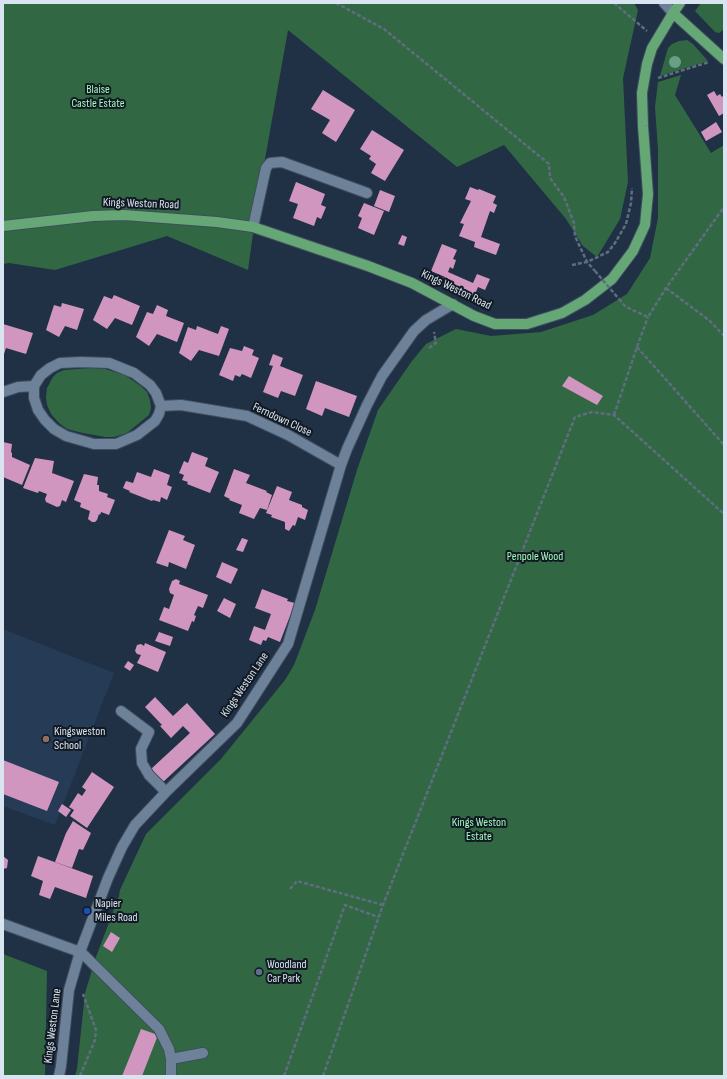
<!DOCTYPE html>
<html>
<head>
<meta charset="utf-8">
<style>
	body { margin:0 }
	#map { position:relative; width:727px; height:1079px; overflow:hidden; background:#203146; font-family:"Sofia Sans Condensed",sans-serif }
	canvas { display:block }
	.frame { position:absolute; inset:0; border:4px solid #d9e4f1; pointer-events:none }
</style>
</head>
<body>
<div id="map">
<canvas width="727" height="1079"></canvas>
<div class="frame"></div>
</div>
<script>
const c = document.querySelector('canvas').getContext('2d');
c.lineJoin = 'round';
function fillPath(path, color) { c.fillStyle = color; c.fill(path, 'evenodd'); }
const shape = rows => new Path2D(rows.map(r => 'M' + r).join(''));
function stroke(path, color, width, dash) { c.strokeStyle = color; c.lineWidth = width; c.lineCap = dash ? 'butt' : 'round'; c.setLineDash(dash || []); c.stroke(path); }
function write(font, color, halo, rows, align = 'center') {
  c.font = font + ' "Sofia Sans Condensed",sans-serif'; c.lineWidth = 4; c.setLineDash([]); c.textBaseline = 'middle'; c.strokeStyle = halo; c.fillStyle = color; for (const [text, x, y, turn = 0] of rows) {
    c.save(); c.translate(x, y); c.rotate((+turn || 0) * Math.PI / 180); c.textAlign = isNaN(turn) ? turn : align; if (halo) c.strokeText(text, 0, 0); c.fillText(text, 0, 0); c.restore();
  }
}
fillPath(shape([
	[3,629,114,673,55,825,3,806]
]), '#263b56');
fillPath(shape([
	[3,3,634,3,638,10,623,78,628,182,620,219,597,257,583,246,566,219,504,145,457,167,288,30,257,204,248,270,167,236,55,270,9,263,3,264],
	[701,3,724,3,723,30,719,33,715,32,695,11],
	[687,40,693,44,708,61,660,76,668,48,672,44,679,41],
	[681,75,675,95,711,153,724,145,724,1076,75,1076,77,1069,85,993,96,957,119,896,120,890,146,834,221,759,285,680,294,665,315,610,357,470,378,410,412,361,426,344,456,329,491,336,541,332,593,315,627,294,650,258,658,218,658,149,655,107,658,82],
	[91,368,105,369,125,375,142,387,147,392,150,400,151,408,149,415,127,433,114,437,105,437,83,433,67,429,59,423,51,414,47,405,46,397,47,388,53,377,57,373,64,370],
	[3,954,47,971,45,1076,3,1076]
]), '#316843');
fillPath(shape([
	[323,90,355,110,336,142,322,133,330,120,311,109],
	[714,91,717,96,720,94,722,97,724,95,724,113,719,116,707,95],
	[716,122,722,132,706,141,701,132],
	[372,130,404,150,385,181,371,173,376,164,369,159,371,156,360,149],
	[296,182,325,194,321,205,326,207,321,219,317,217,314,226,293,218,298,204,289,201],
	[470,187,478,190,479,189,496,196,493,203,497,205,494,213,490,211,481,237,500,244,496,255,474,247,475,242,459,236,464,224,460,223,471,201,465,199],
	[380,190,395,196,389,212,374,206],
	[364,203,384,211,374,235,358,228,362,218,358,216],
	[402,235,407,237,404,246,398,244],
	[442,244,457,250,453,259,456,260,453,269,450,267,448,272,473,283,477,274,490,279,485,290,478,287,473,299,442,286,445,277,431,271],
	[114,295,140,306,132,325,115,318,107,329,93,320,104,296,112,299],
	[62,303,84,309,77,330,65,326,59,337,46,330,54,305,61,307],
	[157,305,168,310,166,316,184,323,177,342,157,334,149,346,136,337,147,312,153,314],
	[3,324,33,333,26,354,6,348,3,357],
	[197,326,218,334,221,326,229,329,219,356,199,350,191,361,179,353,188,327,196,330],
	[244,346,254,350,252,355,259,358,251,378,242,374,240,377,235,375,233,381,219,375,230,348,242,351],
	[273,354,283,358,280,366,303,375,295,396,281,391,278,398,263,392,273,366,269,365],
	[569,376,603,396,597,405,562,386],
	[316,381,357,396,349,417,325,408,322,416,306,409],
	[3,442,12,444,11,452,12,453,12,457,30,465,22,485,3,477],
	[192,452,208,458,205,466,219,472,210,493,187,484,188,482,182,480,184,475,179,473,184,461,188,463],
	[35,458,54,461,52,473,74,481,66,502,62,500,60,506,57,507,46,502,45,499,47,494,39,491,38,493,23,488],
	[154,469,170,475,167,485,172,487,167,500,161,497,160,502,153,500,152,501,129,492,130,491,123,488,126,481,133,483,137,472,151,477],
	[234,469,250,475,246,483,267,491,266,492,272,495,267,510,260,508,254,519,239,513,242,505,229,500,230,499,224,496],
	[84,474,98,477,97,485,99,485,99,491,108,494,107,497,115,500,109,515,101,512,100,515,99,514,97,520,95,522,92,522,88,519,90,511,80,507,81,503,74,500],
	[277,486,292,492,289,500,302,505,302,507,308,510,305,520,298,517,295,526,293,525,289,531,285,529,285,522,271,517,272,515,266,513],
	[169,530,185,536,183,540,195,545,186,569,169,562,168,567,156,563],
	[242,538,248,540,243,552,236,550],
	[222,562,238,569,231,584,216,577],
	[176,579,180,581,179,584,208,595,203,608,198,606,194,615,196,616,194,622,192,621,188,631,159,620,164,607,169,609,174,595,170,593,169,589,172,581],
	[262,589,288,599,287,601,295,603,280,642,268,637,266,641,263,640,261,645,249,640,254,626,265,630,271,614,255,608],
	[224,598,236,604,230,618,217,611],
	[159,632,173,637,170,646,155,641],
	[145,643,166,652,158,672,137,663,141,655,137,654,135,651,137,645,141,644,144,646],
	[128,661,134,665,130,671,124,667],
	[155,697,173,716,187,703,215,734,163,782,151,769,190,733,183,726,171,738,160,726,162,725,145,707],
	[3,760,59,782,47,811,3,794],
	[92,772,114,787,87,828,70,816,74,810,69,807,78,793,82,796,86,790,82,787],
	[62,804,71,810,66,817,58,811],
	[73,821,91,833,83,850,79,849,72,868,55,862,66,833],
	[3,856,8,860,7,868,3,869],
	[38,856,93,876,86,898,55,887,50,899,39,895,43,881,31,876],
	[111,932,120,938,112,952,103,946],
	[141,1029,158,1035,142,1076,122,1076]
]), '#d196c0');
const minor = shape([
	[664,3,673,13],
	[253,227,266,168,270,163,282,162,367,193],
	[81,362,109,363,134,373,150,385,156,393,161,406,159,414,155,421,137,435,116,444,94,444,66,436,54,429,45,420,38,410,34,398,34,386,41,375,50,368,60,363,81,362],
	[3,392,18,387,34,386],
	[161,406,181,405,247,416,288,435,341,465],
	[121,711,149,732,141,749,142,763,149,775,166,792],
	[3,924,80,952,85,956,159,1029,169,1049,171,1059,171,1076],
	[171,1059,203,1053],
	[59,1076,61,1066,69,990,80,952,108,878,122,847,135,825,166,792,237,723,288,644,341,465,347,449,367,405,382,376,414,331,426,320,453,304]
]);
const major = shape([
	[673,13,724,59],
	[3,226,93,216,124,215,217,222,253,227,368,266,412,283,474,316,495,324,527,324,562,313,585,300,612,279,633,251,645,225,648,194,643,126,642,93,647,64,652,48,673,13,680,3]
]);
stroke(minor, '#3f4e5f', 12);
stroke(major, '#3f4e5f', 12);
stroke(shape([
	[336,3,384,29,549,164,550,178,564,197,574,223,575,236,587,262,595,271],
	[614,3,647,31],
	[658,78,709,62],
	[572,265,587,262,608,252,615,243,626,224,631,203,632,188],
	[666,288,710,321,724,336],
	[619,299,626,307,648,317,666,288,724,207],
	[637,347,724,445],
	[429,348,436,343,434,332],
	[614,415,637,347,648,317],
	[290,889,297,881,383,905],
	[80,1076,95,1040,96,1030,83,994],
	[284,1076,345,905,378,917],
	[323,1076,383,905,575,417,592,412,614,415,724,514]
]), '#5e6d80', 2.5, [4, 2]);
stroke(minor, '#6d8199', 10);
stroke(major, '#66a776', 10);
stroke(shape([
	[595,271,619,299]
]), '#5e6d80', 2.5, [4, 2]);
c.fillStyle = '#68a087';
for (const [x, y] of [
	[675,62]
]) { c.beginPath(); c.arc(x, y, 6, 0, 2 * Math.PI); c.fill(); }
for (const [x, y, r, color] of [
	[46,739,4,"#8d6e63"],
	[87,911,4,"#1a4fb4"],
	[259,972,4,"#5c6f8a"]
]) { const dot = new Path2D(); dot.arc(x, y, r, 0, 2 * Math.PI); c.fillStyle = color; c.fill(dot); stroke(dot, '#111922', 1.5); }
write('12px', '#a3fabc', '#111922', [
	["Blaise",98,90],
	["Castle Estate",98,104],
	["Penpole Wood",535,557],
	["Kings Weston",479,823],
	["Estate",479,837]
]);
write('12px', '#d9e4f1', '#111922', [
	["Kings Weston Road",141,204,2],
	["Kings Weston Road",456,290,26],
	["Ferndown Close",282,420,25],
	["Kings Weston Lane",245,685,-56],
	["Kings Weston Lane",53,1026,-83]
]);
write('12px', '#d9e4f1', '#111922', [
	["Kingsweston",54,732],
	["School",54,746],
	["Napier",95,904],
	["Miles Road",95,918],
	["Woodland",267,965],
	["Car Park",267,979]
], 'left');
</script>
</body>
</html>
